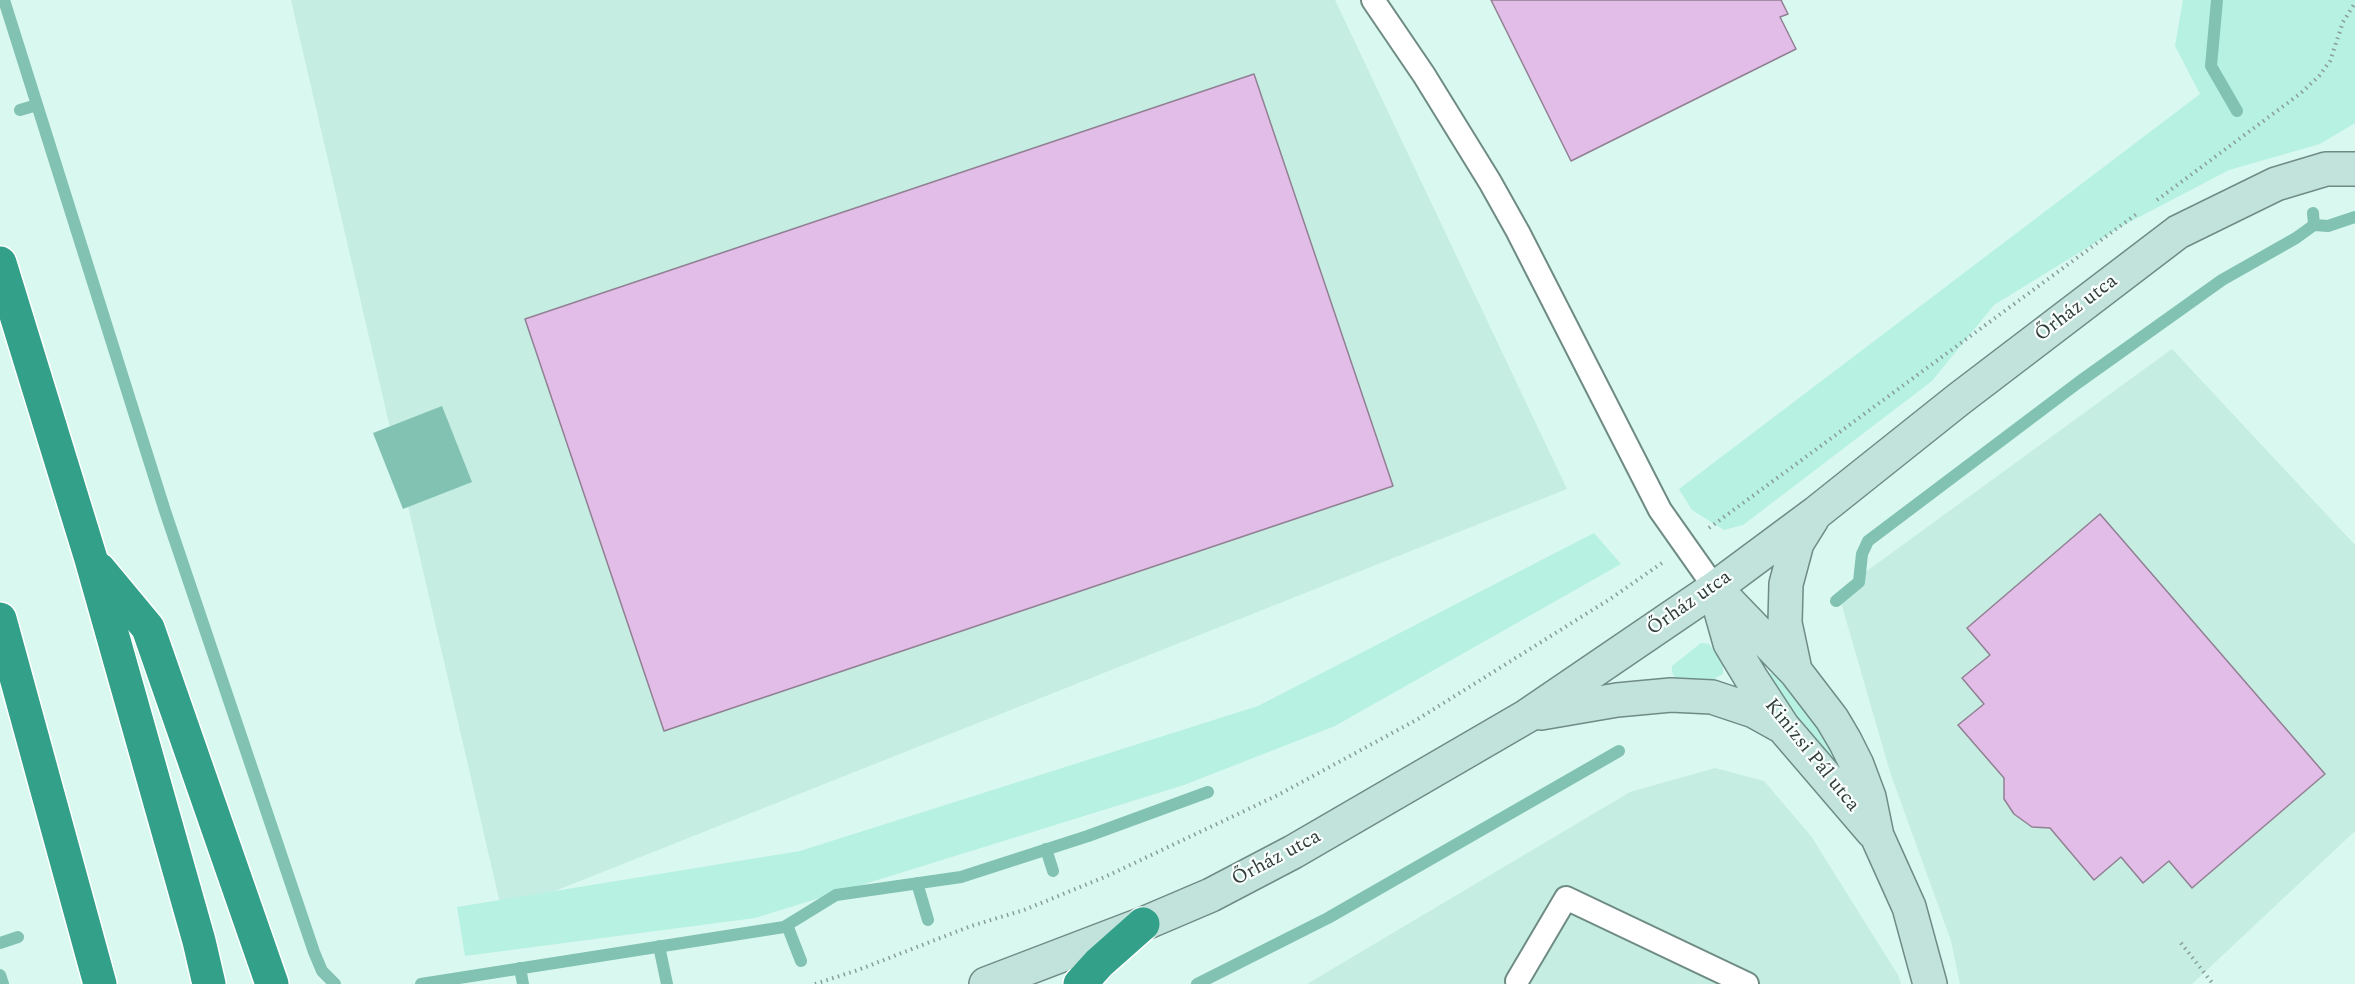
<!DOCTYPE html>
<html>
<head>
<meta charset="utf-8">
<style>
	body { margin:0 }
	canvas { display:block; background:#d9f8ef }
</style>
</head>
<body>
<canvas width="2355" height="984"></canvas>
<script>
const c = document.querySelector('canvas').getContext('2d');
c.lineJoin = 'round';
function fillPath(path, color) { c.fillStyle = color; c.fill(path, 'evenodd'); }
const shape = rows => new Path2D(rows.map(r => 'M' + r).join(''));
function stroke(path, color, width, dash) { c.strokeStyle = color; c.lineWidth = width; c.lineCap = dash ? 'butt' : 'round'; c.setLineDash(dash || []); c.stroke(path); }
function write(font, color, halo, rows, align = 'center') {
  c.font = font + ' Spectral,serif'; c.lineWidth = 4.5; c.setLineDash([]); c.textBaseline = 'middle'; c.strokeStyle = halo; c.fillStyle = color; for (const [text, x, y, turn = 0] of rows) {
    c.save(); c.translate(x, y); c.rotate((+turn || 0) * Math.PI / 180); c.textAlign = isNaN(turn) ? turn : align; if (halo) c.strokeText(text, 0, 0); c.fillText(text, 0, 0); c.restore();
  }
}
fillPath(shape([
	[291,0,1335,0,1567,489,502,912],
	[2172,349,2355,545,2355,831,2192,984,1960,984,1951,941,1890,772,1838,592],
	[1715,768,1764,781,1811,836,1898,975,1901,984,1307,984,1630,792]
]), '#c5ede2');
fillPath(shape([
	[2183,0,2355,0,2355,123,2320,144,2229,170,2124,225,1994,305,1932,381,1743,525,1724,530,1692,510,1679,489,2200,94,2175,46],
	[1594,533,1621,564,1335,726,1184,785,755,918,465,956,457,907,800,851,1258,706],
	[1701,643,1709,644,1723,662,1723,674,1710,681,1675,678,1672,672,1672,666],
	[1770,673,1778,675,1837,755,1838,765,1829,766,1767,675]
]), '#b7f1e1');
fillPath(shape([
	[442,406,472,482,403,509,373,433]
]), '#82c2b2');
stroke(shape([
	[4,0,165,511,314,952,322,971,335,984],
	[2217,0,2211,66,2237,111],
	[20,110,37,105],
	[2314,225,2328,226,2355,217],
	[1836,601,1859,582,1862,554,1868,541,2079,382,2222,280,2296,238,2314,225,2313,213],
	[1046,849,1053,871],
	[917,883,928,920],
	[787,925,801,961],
	[0,943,18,937],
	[659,946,667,984],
	[520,968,523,984],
	[0,975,3,984],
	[421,984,784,927,836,895,961,877,1088,836,1208,792],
	[1197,984,1328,918,1619,751]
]), '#82c2b2', 12);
const building = shape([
	[1491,0,1781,0,1788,14,1780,17,1796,49,1571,161,1491,0],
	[1254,74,1393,486,664,731,525,319,1254,74],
	[2100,514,2325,774,2192,888,2169,861,2143,883,2121,857,2094,880,2050,828,2032,827,2014,814,2004,799,2004,778,1958,725,1984,704,1962,678,1990,655,1967,628,2100,514]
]);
fillPath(building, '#e2bde7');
stroke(building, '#918093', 1.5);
const lane = shape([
	[1373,0,1424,75,1490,182,1518,232,1660,510,1715,588],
	[1517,981,1566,898,1747,984]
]);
const secondary = shape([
	[1715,588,1796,672,1832,719,1845,741,1857,765,1869,797,1877,836,1909,907,1930,984],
	[1715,590,1730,643,1751,678,1783,727,1873,832],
	[1795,670,1785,623,1786,584,1797,543,1812,519],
	[1541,713,1617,700,1671,695,1712,697,1754,711,1781,726],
	[986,984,1143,924,1211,895,1293,852,1527,716,1715,588,1816,513,1959,399,2178,232,2276,184,2326,169,2355,169]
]);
const highway = shape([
	[0,263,91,559,199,941,209,984],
	[99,569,148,628,272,984],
	[0,619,100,984],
	[1080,984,1099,963,1143,924]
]);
stroke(lane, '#6f8c84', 26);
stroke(secondary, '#6f8c84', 36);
stroke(highway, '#fff', 36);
stroke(shape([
	[2157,200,2301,93,2319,76,2330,61,2343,22,2355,3],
	[1709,528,2138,213],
	[2181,943,2213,984],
	[815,984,858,970,971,926,1024,910,1107,876,1278,795,1418,719,1610,599,1662,563]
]), '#899e98', 4, [1.5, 4.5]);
stroke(lane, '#fff', 22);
stroke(secondary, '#c2e2dc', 33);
stroke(highway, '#33a08a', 33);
write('20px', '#323e3b', '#f9fffd', [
	["Őrház utca",2077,309,-37],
	["Őrház utca",1690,604,-35],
	["Kinizsi Pál utca",1811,756,51],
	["Őrház utca",1277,859,-28]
]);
</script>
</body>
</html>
